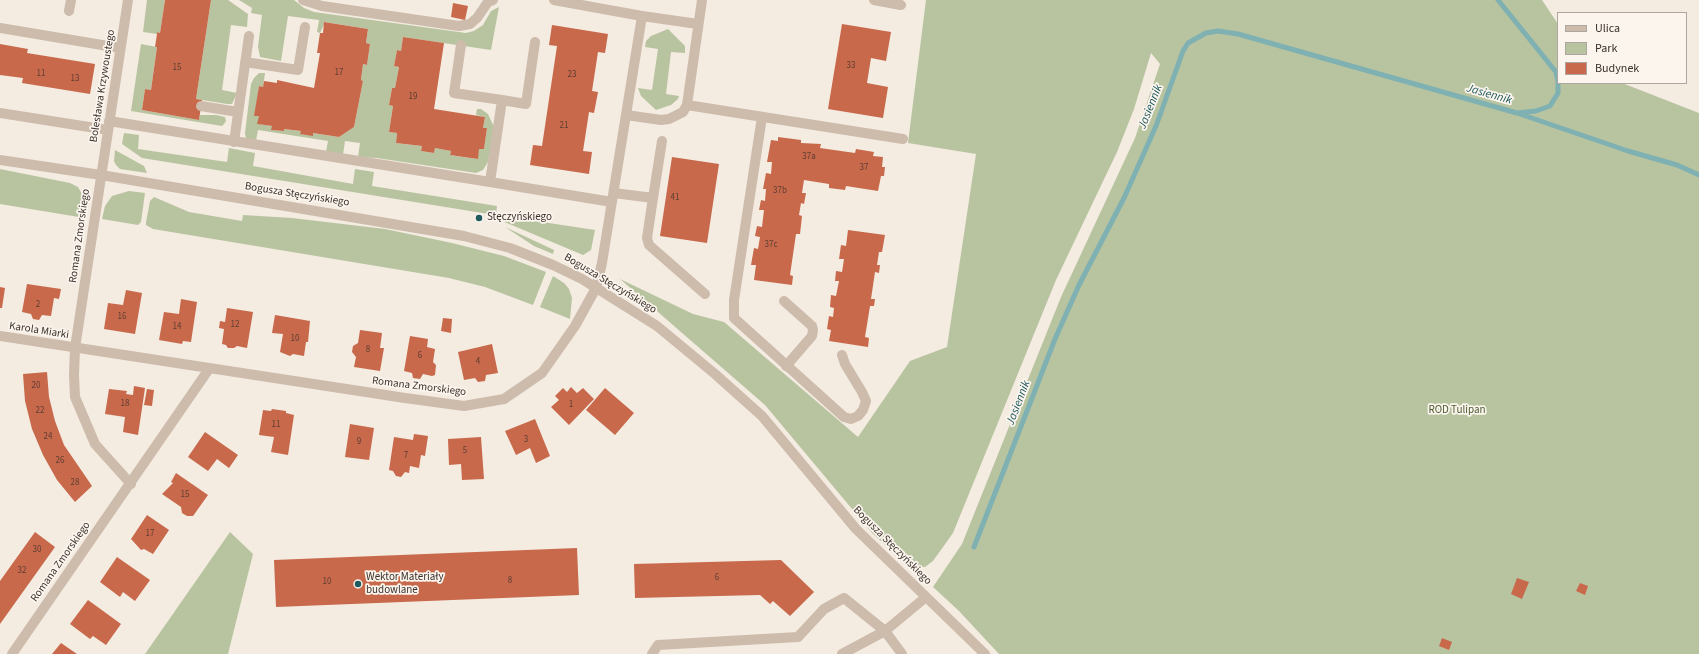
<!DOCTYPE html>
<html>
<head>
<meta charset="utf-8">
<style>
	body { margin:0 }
	#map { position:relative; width:1699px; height:654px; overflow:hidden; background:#f4ebe1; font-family:"Source Sans 3",sans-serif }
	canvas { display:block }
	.legend { position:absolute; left:1557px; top:12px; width:130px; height:72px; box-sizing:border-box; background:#fbf5ee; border:1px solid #aea6a0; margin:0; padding:5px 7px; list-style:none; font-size:12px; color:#3b302b }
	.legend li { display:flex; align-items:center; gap:8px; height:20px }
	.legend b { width:20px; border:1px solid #aea6a0 }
</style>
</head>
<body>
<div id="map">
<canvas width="1699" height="654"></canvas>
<ul class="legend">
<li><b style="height:5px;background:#cdbbac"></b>Ulica</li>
<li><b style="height:11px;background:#b8c4a0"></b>Park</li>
<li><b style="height:11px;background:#c8694b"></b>Budynek</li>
</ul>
</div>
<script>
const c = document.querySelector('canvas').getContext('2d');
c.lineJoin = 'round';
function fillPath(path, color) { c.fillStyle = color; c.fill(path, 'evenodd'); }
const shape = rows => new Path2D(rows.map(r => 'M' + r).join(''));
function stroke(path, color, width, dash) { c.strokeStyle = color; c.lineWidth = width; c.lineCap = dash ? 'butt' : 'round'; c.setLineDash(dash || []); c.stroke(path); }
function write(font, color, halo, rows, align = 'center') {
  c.font = font + ' "Source Sans 3",sans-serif'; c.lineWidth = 3.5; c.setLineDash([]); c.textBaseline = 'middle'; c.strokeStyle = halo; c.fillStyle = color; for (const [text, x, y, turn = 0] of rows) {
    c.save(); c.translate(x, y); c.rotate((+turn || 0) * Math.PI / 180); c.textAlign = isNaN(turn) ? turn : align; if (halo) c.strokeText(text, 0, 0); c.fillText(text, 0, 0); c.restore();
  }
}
fillPath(shape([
	[147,0,165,0,160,33,157,32,157,34,143,32],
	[211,0,228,0,248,14,247,27,231,25,222,90,237,93,232,104,227,104,196,99],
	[239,0,294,0,304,8,314,12,466,33,474,31,483,25,491,11,499,7,491,50,403,37,401,51,397,50,394,66,399,67,395,88,392,88,389,105,393,106,389,132,397,133,396,143,422,146,421,151,434,153,435,148,451,151,450,155,477,159,479,149,484,149,487,128,483,128,485,117,476,115,477,109,481,109,488,114,494,127,488,162,483,170,476,173,377,158,358,157,360,143,345,141,343,155,326,152,328,141,258,130,256,141,246,139,245,133,251,84,254,78,259,73,265,73,263,87,259,86,255,116,259,116,258,124,272,126,272,130,284,131,284,129,301,131,301,134,313,135,313,133,339,137,354,127,363,81,361,80,363,64,367,65,370,44,366,43,368,29,325,22,320,33,317,32,319,20,288,16,281,61,260,57,258,47,262,15,251,13,252,8],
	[926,0,1542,0,1558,24,1558,83,1622,83,1699,113,1699,654,999,654,959,611,933,587,962,544,1061,297,1135,138,1160,64,1151,53,1134,109,1117,152,1056,280,953,533,933,561,925,567,909,566,873,534,765,405,620,279,693,314,724,322,858,437,910,361,947,347,976,154,908,143],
	[668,29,685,46,685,53,671,52,666,94,679,96,678,99,671,105,656,110,641,96,638,88,652,90,658,49,645,47,646,41,651,36],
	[141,44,157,47,151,90,145,89,142,110,199,120,200,115,216,115,225,117,226,121,224,124,222,126,131,111],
	[124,133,139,135,138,149,227,162,229,148,255,153,253,166,353,184,355,169,374,172,372,186,497,206,496,215,595,230,591,250,583,255,495,218,495,215,142,158,122,144],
	[115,150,144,166,147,173,120,169,116,165,114,161],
	[0,169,70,183,78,187,82,194,86,203,85,218,0,204],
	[129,191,145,193,141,222,138,225,102,219,105,206,112,196],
	[154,197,189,212,242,221,243,215,292,218,385,229,452,243,504,256,546,272,533,305,485,287,449,278,153,229,146,225,146,222,150,201],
	[505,227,554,250,553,254,534,246],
	[553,276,564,283,569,289,572,298,570,319,540,307],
	[230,532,253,554,228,654,145,654]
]), '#b8c4a0');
stroke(shape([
	[1498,0,1556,72,1558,81],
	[1520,114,1628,151,1677,165,1699,175],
	[974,547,1055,339,1079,285,1124,198,1156,126,1183,51,1188,43,1206,33,1218,31,1238,34,1517,113,1536,111,1550,106,1558,93,1558,83]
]), '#7fb0b2', 5);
fillPath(shape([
	[165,0,211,0,196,99,202,100,199,120,142,110,145,89,151,90,157,47,155,47,157,34,157,32,160,33],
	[453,3,468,6,465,20,451,17],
	[324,22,368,29,366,43,370,44,367,65,363,64,361,80,363,81,354,127,339,137,313,133,313,136,300,134,301,131,284,129,284,131,271,130,272,126,257,124,259,116,254,116,259,86,263,87,264,81,277,83,277,80,314,88,320,53,317,53,320,33,323,33],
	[842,24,891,32,886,61,871,58,867,83,888,87,883,118,828,109],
	[552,25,608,34,605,53,598,52,592,91,598,92,594,113,589,112,583,151,592,152,589,174,530,165,533,145,542,146,557,46,549,45],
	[403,37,444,43,434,109,485,117,483,128,487,128,484,149,479,149,478,159,450,155,451,151,435,148,434,153,421,151,422,146,396,143,397,133,389,132,393,106,389,105,392,88,395,88,399,67,394,66,397,50,401,51],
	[0,44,28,49,27,53,95,64,90,94,22,83,23,78,0,75],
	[778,137,801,140,801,143,821,144,820,148,855,153,856,149,874,152,873,156,883,157,882,167,885,167,884,176,881,176,878,191,846,186,845,190,829,188,829,184,804,180,802,193,806,193,804,204,801,203,799,215,802,216,800,234,796,234,790,275,793,276,792,285,754,280,756,265,751,265,754,248,758,249,760,237,755,236,757,226,762,227,764,210,759,210,761,200,765,201,766,189,763,189,766,173,771,174,772,162,767,162,771,140,778,141],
	[672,157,719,164,707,243,660,236],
	[848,230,885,235,882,252,879,252,877,265,880,265,879,273,875,272,871,299,875,299,874,306,870,306,865,337,869,338,868,347,829,341,831,330,827,329,829,316,833,317,834,308,830,307,831,295,836,296,839,281,835,281,836,271,842,272,844,259,839,259,841,245,846,246],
	[27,284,61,289,59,299,54,298,51,316,42,315,39,320,33,319,31,314,22,312],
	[0,287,5,288,2,308,0,308],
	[126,290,142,293,135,334,104,329,108,303,123,305],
	[181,299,197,302,191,342,183,341,182,344,159,340,164,312,179,314],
	[227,308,253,312,247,348,237,346,234,348,228,348,226,345,222,344,224,329,219,328,220,321,225,322],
	[275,315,310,321,308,342,306,342,304,356,293,354,290,356,280,352,283,334,272,333],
	[443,318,452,319,451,333,441,331],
	[360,330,382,333,380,348,384,348,380,371,354,367,356,357,352,352,353,346,358,343],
	[410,336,428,339,427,347,435,349,433,362,436,365,435,375,432,376,423,374,420,379,413,378,412,373,404,371],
	[492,344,498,373,486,375,485,381,478,382,475,378,464,380,458,352],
	[47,372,49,397,55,421,64,445,92,486,75,502,57,480,43,455,32,429,25,401,23,374],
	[134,386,145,388,138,435,123,432,125,417,105,414,109,389,127,391,126,394,133,395],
	[571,387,577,393,583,388,594,399,569,425,551,407,559,400,555,396,563,388,567,392],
	[605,388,634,413,615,435,586,410],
	[147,389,154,390,152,406,144,405],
	[272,409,286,411,286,413,294,415,288,455,271,452,274,437,259,435,263,410,271,411],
	[535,419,550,456,536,463,530,448,516,455,505,431],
	[350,424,374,428,369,460,345,457],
	[205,432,238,455,229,468,217,459,208,471,188,457],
	[414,434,428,436,425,456,421,455,419,468,410,466,409,473,405,472,401,477,396,476,393,471,389,470,394,437,413,440],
	[481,437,484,479,462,480,461,464,449,465,448,439],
	[176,473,208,495,193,516,187,516,182,513,181,507,162,494,173,483,171,482],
	[147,515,169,530,153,554,144,549,141,550,131,539],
	[35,532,55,547,0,624,0,581],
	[577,548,579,595,276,607,274,560],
	[117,557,150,580,135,601,123,592,120,597,100,582],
	[781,560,814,592,790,616,773,601,770,604,760,595,635,598,634,564],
	[1517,578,1529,582,1522,599,1511,594],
	[1580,583,1588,586,1585,595,1576,591],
	[88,600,121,624,106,645,93,636,90,639,70,624],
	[1442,638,1452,642,1449,650,1439,646],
	[61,643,77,654,52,654]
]), '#c8694b');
stroke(shape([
	[128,0,75,348,74,375,75,397,95,444,131,484],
	[303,0,322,6,459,26,470,24,477,18,488,2,493,0],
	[554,0,642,16],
	[874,0,901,5],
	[69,11,71,0],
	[0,28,120,48],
	[245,62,298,70,305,27],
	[502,100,526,104,535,42],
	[687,105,903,139],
	[201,106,238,112],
	[0,113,108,130],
	[626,115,661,120,669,119,683,112,687,105,702,0],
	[762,117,734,300,734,318,844,417,851,419,858,416,863,410,866,401,862,392,845,364,842,355],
	[109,121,490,182,502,100,454,93,461,45],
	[234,142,249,36],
	[0,160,101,175,464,236,510,248,553,265,582,279,657,326,715,374,762,416,856,529,985,654],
	[490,182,612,202],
	[614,193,653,198,662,141],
	[653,198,647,238,649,245,705,294],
	[784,301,812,326,813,330,812,336,786,366],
	[0,336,405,398,464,406,504,399,542,373,575,326,596,288,602,263,642,16,698,24],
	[12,654,209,369],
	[652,654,658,645,798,637,824,609,844,598,885,631,902,654],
	[842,654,885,631,926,597]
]), '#cdbbac', 10);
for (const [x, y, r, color] of [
	[479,218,4,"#1f5a5e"],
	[358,584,4,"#1f5a5e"]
]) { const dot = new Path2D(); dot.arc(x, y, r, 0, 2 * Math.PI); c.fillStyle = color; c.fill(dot); stroke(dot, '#fbf5ee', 1.5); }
write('9px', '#5e3e33', null, [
	["33",851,66],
	["15",177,68],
	["17",339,73],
	["11",41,74],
	["23",572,75],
	["13",75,79],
	["19",413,97],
	["21",564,126],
	["37a",809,157],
	["37",864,168],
	["37b",780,191],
	["41",675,198],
	["37c",771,245],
	["2",38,305],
	["16",122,317],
	["12",235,325],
	["14",177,327],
	["10",295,339],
	["8",368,350],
	["6",420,356],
	["4",478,362],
	["20",36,386],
	["18",125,404],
	["1",571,405],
	["22",40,411],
	["11",276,425],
	["24",48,437],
	["3",526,440],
	["9",359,442],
	["5",465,451],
	["7",406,456],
	["26",60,461],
	["28",75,483],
	["15",185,495],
	["17",150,534],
	["30",37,550],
	["32",22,571],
	["6",717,578],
	["8",510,581],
	["10",327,582]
]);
write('11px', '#3b302b', '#fbf5ee', [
	["Bolesława Krzywoustego",103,86,-81],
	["Bogusza Stęczyńskiego",297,195,9],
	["Romana Zmorskiego",80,236,-82],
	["Bogusza Stęczyńskiego",610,284,31],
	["Karola Miarki",39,331,9],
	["Romana Zmorskiego",419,387,7],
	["Bogusza Stęczyńskiego",892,546,45],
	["Romana Zmorskiego",61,562,-55]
]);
write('11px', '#3b302b', '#fbf5ee', [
	["Stęczyńskiego",487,218],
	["Wektor Materiały",366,578],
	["budowlane",366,591]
], 'left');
write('11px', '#4a5a2e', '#fbf5ee', [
	["ROD Tulipan",1457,411]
]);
write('italic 12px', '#1f5a5e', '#fbf5ee', [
	["Jasiennik",1489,95,16],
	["Jasiennik",1151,107,-68],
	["Jasiennik",1019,403,-69]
]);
</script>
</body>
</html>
